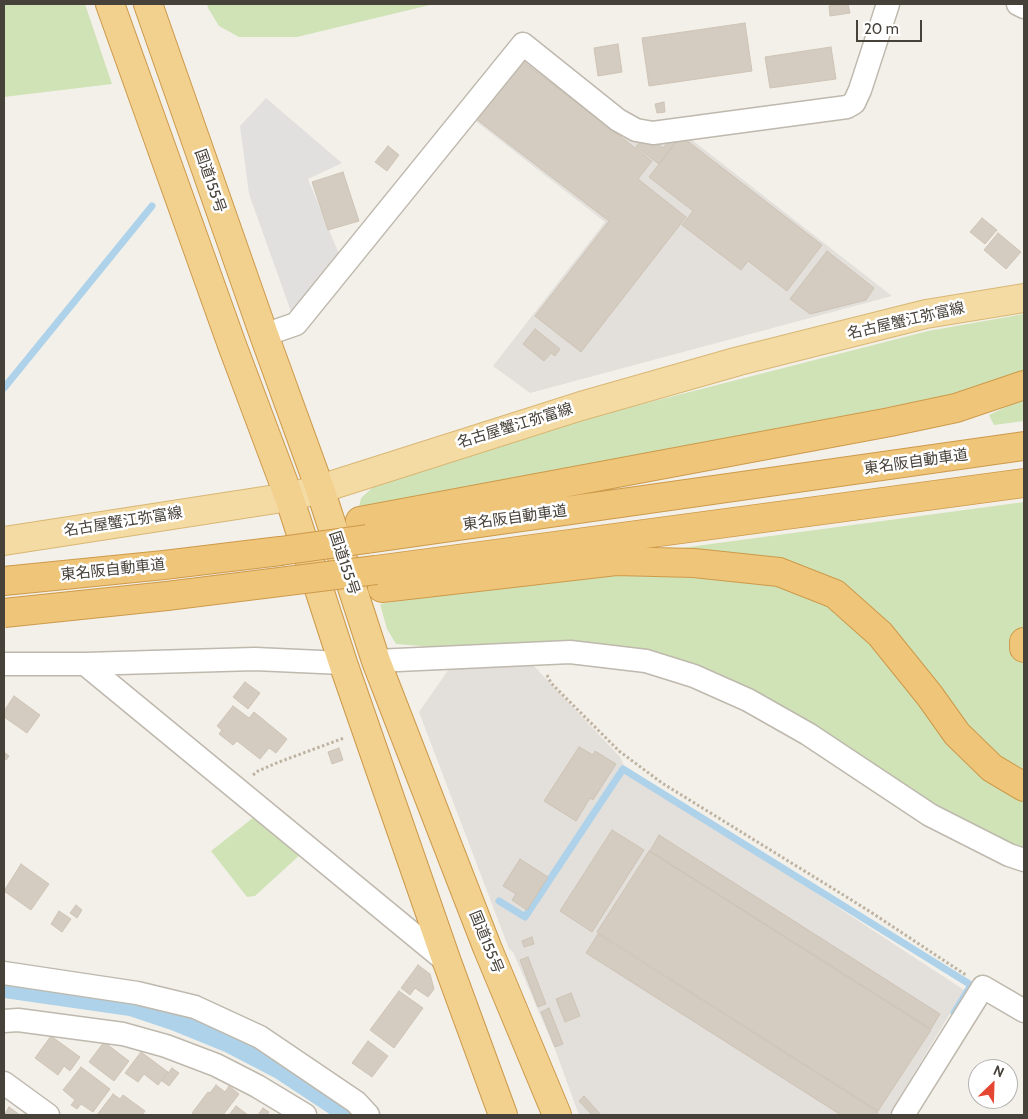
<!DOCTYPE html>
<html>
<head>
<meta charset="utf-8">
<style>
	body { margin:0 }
	#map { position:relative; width:1028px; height:1119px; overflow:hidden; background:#f3f0ea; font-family:Cabin,sans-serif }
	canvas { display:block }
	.frame { position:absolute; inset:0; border:5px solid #464139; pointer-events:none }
	.north { position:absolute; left:968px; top:1059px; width:50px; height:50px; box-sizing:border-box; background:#fff; border:1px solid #b5b3b0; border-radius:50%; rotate:24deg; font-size:14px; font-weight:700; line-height:20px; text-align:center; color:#464139 }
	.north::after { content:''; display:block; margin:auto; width:18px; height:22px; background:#e34731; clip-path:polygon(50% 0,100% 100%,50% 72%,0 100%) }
	.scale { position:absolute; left:856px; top:20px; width:66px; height:22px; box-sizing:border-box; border:2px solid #464139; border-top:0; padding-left:6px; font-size:15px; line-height:18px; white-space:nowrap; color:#464139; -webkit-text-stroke:4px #fff; paint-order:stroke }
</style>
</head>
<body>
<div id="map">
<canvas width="1028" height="1119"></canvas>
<div class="frame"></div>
<div class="north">N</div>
<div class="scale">20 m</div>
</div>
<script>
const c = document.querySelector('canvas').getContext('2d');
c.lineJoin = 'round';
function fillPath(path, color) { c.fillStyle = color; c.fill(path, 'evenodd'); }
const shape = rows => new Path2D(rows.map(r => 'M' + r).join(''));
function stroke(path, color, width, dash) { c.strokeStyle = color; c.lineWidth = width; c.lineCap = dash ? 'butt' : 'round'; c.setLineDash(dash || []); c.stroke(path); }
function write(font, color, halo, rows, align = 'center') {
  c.font = font + ' Cabin,"Noto Sans JP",sans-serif'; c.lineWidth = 5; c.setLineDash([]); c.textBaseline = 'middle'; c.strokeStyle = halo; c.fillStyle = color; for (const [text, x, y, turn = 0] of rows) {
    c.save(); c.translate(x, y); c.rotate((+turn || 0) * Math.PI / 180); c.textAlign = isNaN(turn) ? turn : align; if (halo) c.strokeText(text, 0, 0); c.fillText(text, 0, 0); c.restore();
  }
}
fillPath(shape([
	[520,50,615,124,683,133,892,296,530,393,493,366,605,222,469,116],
	[532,664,620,757,625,768,964,990,889,1115,579,1115,556,1052,513,952,509,949,419,712,449,669]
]), '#e3dfdb');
fillPath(shape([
	[4,4,85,4,112,84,4,97],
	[207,4,434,4,297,37,239,37,219,26,208,8],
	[1024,314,1024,370,1007,378,946,396,655,452,358,511,361,498,373,487,451,460,584,419,928,331],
	[1024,398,1024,421,994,425,989,415],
	[1024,502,1024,848,1011,845,937,810,700,668,396,644,387,629,380,604,542,579,681,548],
	[254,817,302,853,255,896,247,897,211,851]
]), '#d0e3b7');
fillPath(shape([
	[266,98,342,163,308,179,342,261,294,320,249,194,240,126]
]), '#e2e0de');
fillPath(shape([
	[4,982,136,1002,182,1015,256,1044,361,1115,331,1115,275,1078,225,1052,171,1030,129,1016,4,998]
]), '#add2e9');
stroke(shape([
	[4,388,152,206],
	[499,901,525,917,623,769,971,985,954,1013]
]), '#add2e9', 7);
const building = shape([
	[841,4,848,4,850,13,830,16,829,6,841,4],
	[745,23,752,71,649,86,642,38,745,23],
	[618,44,622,72,598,76,594,48,618,44],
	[831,47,836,79,770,88,765,57,831,47],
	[516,56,652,161,638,179,686,217,581,352,535,316,609,221,471,115,516,56],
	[664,102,665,112,657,113,655,104,664,102],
	[680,136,659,164,636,147,641,140,651,138,663,148,672,137,680,136],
	[681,136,822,245,787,291,748,261,741,270,682,225,693,211,649,177,681,136],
	[388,146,399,155,387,171,375,162,388,146],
	[343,172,359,221,328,230,312,182,343,172],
	[982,218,997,230,985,244,970,232,982,218],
	[998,233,1021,252,1006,269,984,250,998,233],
	[827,251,874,288,866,300,810,314,790,299,827,251],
	[535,329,560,349,555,356,551,353,544,361,523,344,535,329],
	[245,682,260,693,248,709,233,697,245,682],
	[14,696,40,715,27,733,4,717,4,711,14,696],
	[233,706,249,718,254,712,287,739,276,753,269,748,260,759,237,741,233,745,219,734,222,730,217,726,233,706],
	[579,747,593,755,595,751,616,764,593,800,590,798,576,821,544,801,579,747],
	[339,748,343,760,332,764,328,752,339,748],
	[4,752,9,756,6,760,4,759,4,752],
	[612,830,644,850,592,932,560,911,612,830],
	[659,835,940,1014,931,1029,650,851,659,835],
	[649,851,931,1030,878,1111,597,932,649,851],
	[520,859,548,877,527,910,512,900,516,894,503,886,520,859],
	[21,864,49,884,31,910,4,891,21,864],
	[76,905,82,910,77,918,70,913,76,905],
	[59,911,71,919,62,932,51,924,59,911],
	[598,934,878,1112,876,1115,841,1115,586,953,598,934],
	[532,937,534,944,524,947,522,941,532,937],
	[528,957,546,1004,538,1007,520,960,528,957],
	[418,965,430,974,434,989,428,997,415,988,410,995,401,988,418,965],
	[399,991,423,1008,394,1048,370,1030,399,991],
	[571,993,580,1016,565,1022,556,999,571,993],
	[549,1008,563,1044,555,1047,541,1012,549,1008],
	[51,1036,80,1057,70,1071,64,1066,58,1075,35,1058,51,1036],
	[368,1041,388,1056,372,1077,352,1063,368,1041],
	[104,1042,129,1061,114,1081,89,1062,104,1042],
	[141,1052,168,1072,158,1085,144,1074,138,1082,125,1073,141,1052],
	[81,1067,110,1089,93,1112,81,1104,77,1109,71,1105,75,1100,63,1090,81,1067],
	[172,1068,179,1073,169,1086,162,1081,172,1068],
	[216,1085,225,1092,229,1086,239,1094,223,1115,195,1115,192,1113,208,1092,210,1093,216,1085],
	[113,1094,120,1099,123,1095,145,1111,142,1115,97,1115,113,1094],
	[584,1096,601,1115,592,1115,579,1101,584,1096],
	[236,1106,248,1115,229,1115,236,1106],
	[9,1107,20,1115,4,1115,9,1107],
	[263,1108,269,1112,267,1115,258,1115,263,1108]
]);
fillPath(building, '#d4ccc1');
stroke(building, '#cec3b5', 1);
const minor = shape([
	[1018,4,1024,7],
	[264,335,296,324,523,44,618,120,636,130,653,133,847,107,854,103,860,90,888,4],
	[376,661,570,652,646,661,694,676,748,700,808,734,930,815,1009,855,1024,860],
	[4,664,85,664,255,659,343,663],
	[85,664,447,962],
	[4,973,137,993,195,1007,260,1037,356,1102,368,1115],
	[4,1021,18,1020,123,1034,166,1046,216,1065,257,1086,305,1115],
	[4,1083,48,1115],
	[903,1115,983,987,1024,1011]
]);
const primary = shape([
	[4,541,289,497,320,489,581,406,739,361,926,314,1024,298]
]);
const trunk = shape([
	[110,4,232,345,289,497,343,663,447,962,503,1115],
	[148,4,264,335,320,489,376,661,487,947,557,1115]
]);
const motorway = shape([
	[360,521,890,422,956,408,1024,385],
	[367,539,1024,446],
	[376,570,1024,483],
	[4,581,164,565,280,551],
	[382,588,616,561,694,563,779,572,835,594,880,634,930,696,957,734,992,768,1024,787],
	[1024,642,1024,648]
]);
stroke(minor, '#beb8ad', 25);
stroke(primary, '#d8b774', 30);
stroke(trunk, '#cd9a4a', 30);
stroke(motorway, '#cd9a4a', 30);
stroke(shape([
	[547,675,551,683,619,751,662,783,866,909,966,975],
	[253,775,258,771,279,762,344,738]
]), '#beb3a0', 3, [2.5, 2.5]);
stroke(minor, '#fff', 22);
stroke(primary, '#f4dba3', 28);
stroke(trunk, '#f2d08e', 28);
stroke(motorway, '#efc57a', 28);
const motorwayBridge = shape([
	[280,551,367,539],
	[4,613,167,596,376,570]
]);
stroke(motorwayBridge, '#cd9a4a', 30, []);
stroke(motorwayBridge, '#efc57a', 28);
write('15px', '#464139', '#fff', [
	["国道155号",210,181,71],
	["名古屋蟹江弥富線",906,321,-13],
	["名古屋蟹江弥富線",515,426,-17],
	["東名阪自動車道",916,462,-8],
	["東名阪自動車道",515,518,-8],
	["名古屋蟹江弥富線",123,522,-9],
	["国道155号",344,563,72],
	["東名阪自動車道",113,570,-6],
	["国道155号",486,942,68]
]);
</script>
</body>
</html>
